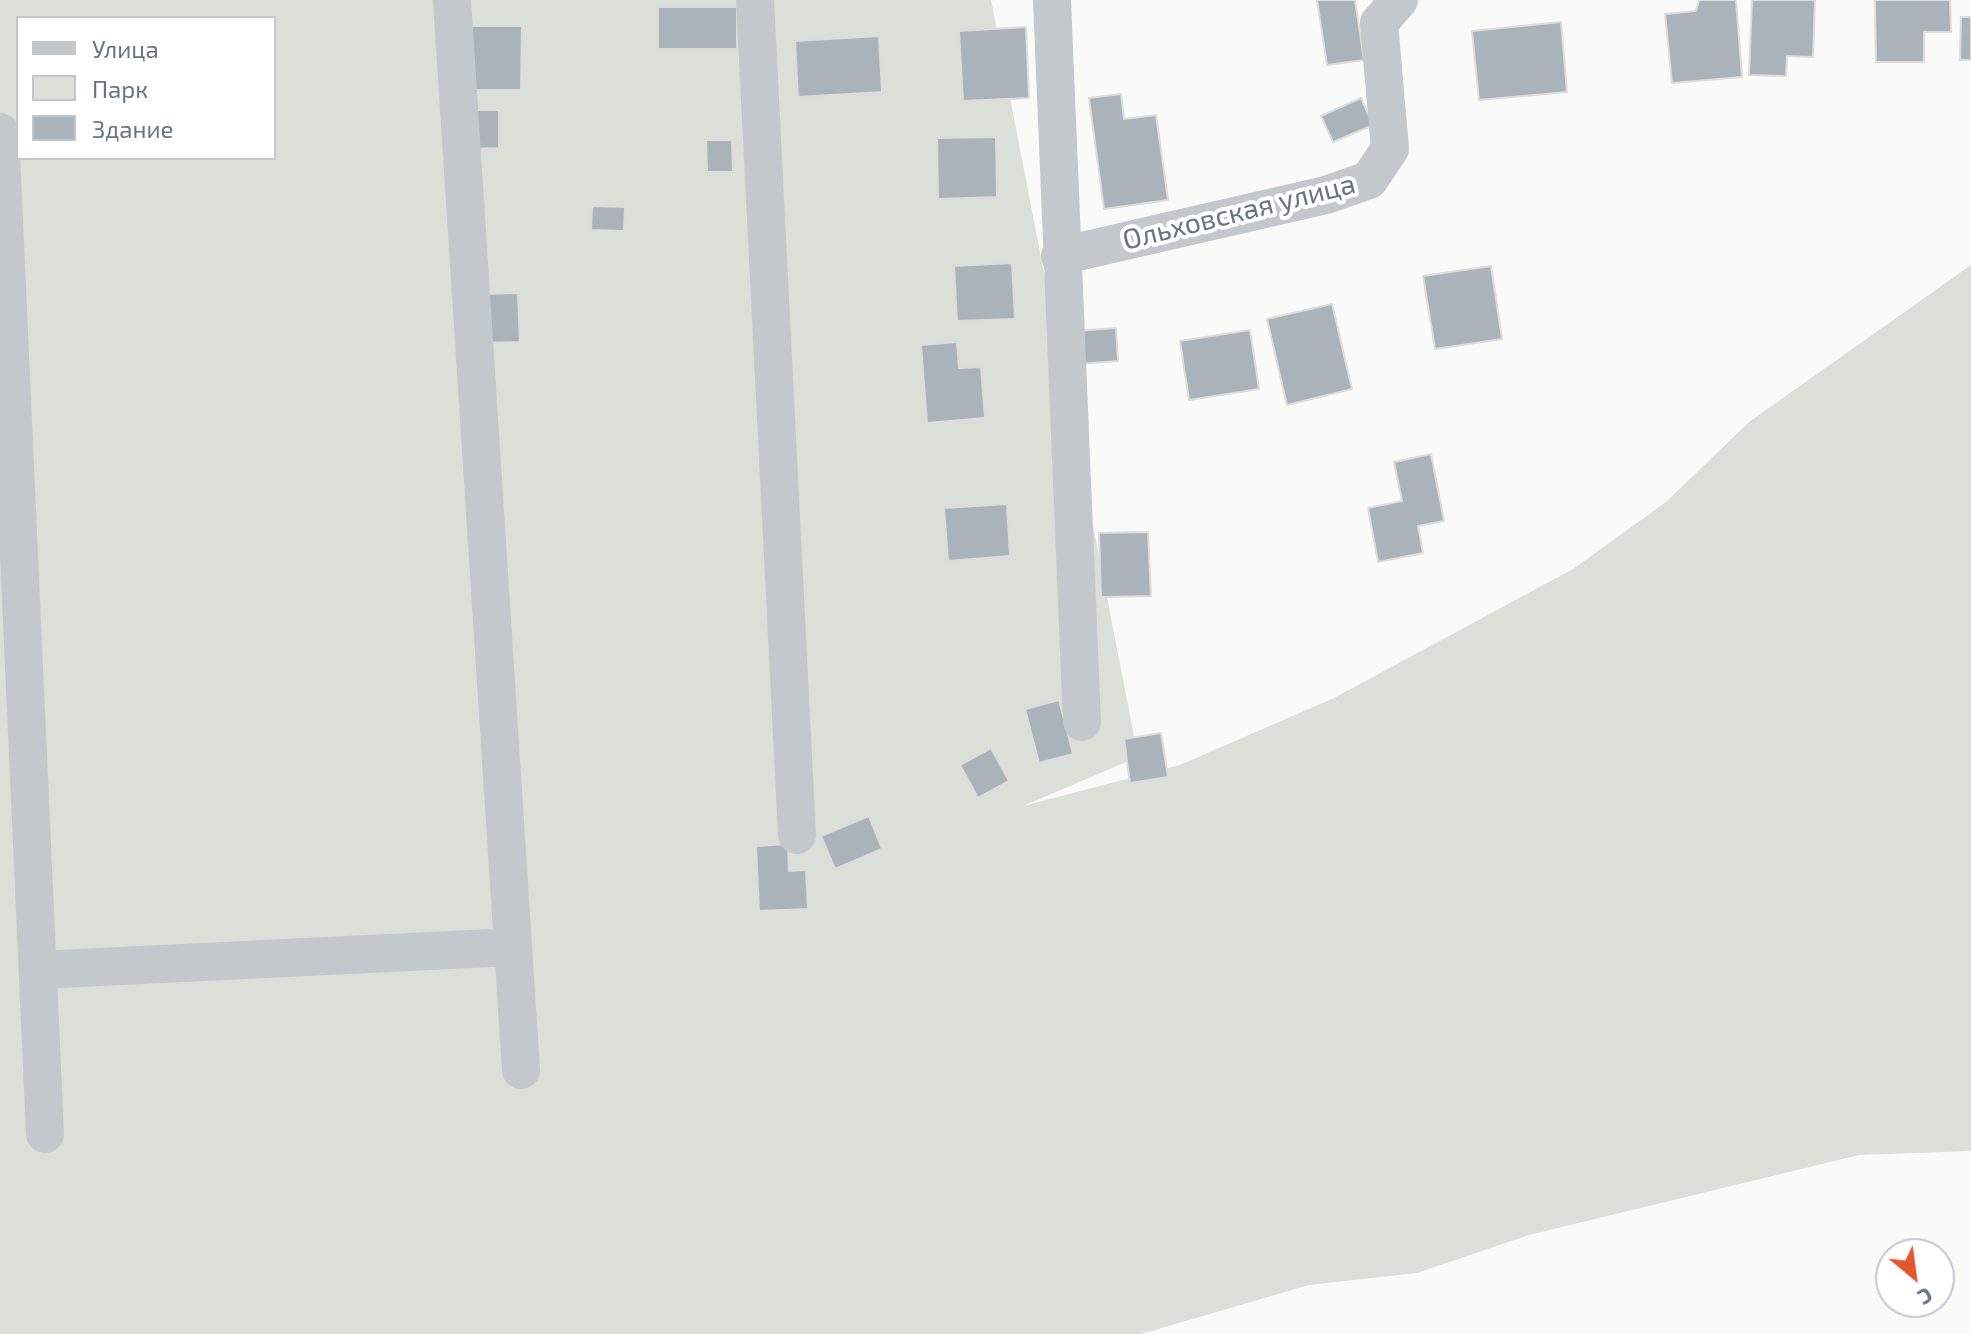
<!DOCTYPE html>
<html>
<head>
<meta charset="utf-8">
<style>
	body { margin:0 }
	#map { position:relative; width:1971px; height:1334px; overflow:hidden; background:#fafaf8; font-family:"Exo 2",sans-serif }
	canvas { display:block }
	.legend { position:absolute; left:16px; top:16px; width:260px; height:144px; box-sizing:border-box; background:#fff; border:2px solid #c1c8cd; margin:0; padding:10px 14px; list-style:none; font-size:24px; color:#657683 }
	.legend li { display:flex; align-items:center; gap:16px; height:40px }
	.legend b { width:40px; border:2px solid #c1c8cd }
	.north { position:absolute; left:1875px; top:1238px; width:80px; height:80px; box-sizing:border-box; background:#fff; border:2px solid #c1c8cd; border-radius:50%; rotate:151deg; font-size:22px; font-weight:700; line-height:32px; text-align:center; color:#657683 }
	.north::after { content:''; display:block; margin:auto; width:28px; height:36px; background:#e4572e; clip-path:polygon(50% 0,100% 100%,50% 72%,0 100%) }
</style>
</head>
<body>
<div id="map">
<canvas width="1971" height="1334"></canvas>
<ul class="legend">
<li><b style="height:10px;background:#c3c8cc"></b>Улица</li>
<li><b style="height:22px;background:#dadfd7"></b>Парк</li>
<li><b style="height:22px;background:#aab3b9"></b>Здание</li>
</ul>
<div class="north">С</div>
</div>
<script>
const c = document.querySelector('canvas').getContext('2d');
c.lineJoin = 'round';
function fillPath(path, color) { c.fillStyle = color; c.fill(path, 'evenodd'); }
const shape = rows => new Path2D(rows.map(r => 'M' + r).join(''));
function stroke(path, color, width, dash) { c.strokeStyle = color; c.lineWidth = width; c.lineCap = dash ? 'butt' : 'round'; c.setLineDash(dash || []); c.stroke(path); }
function write(font, color, halo, rows, align = 'center') {
  c.font = font + ' "Exo 2",sans-serif'; c.lineWidth = 8; c.setLineDash([]); c.textBaseline = 'middle'; c.strokeStyle = halo; c.fillStyle = color; for (const [text, x, y, turn = 0] of rows) {
    c.save(); c.translate(x, y); c.rotate((+turn || 0) * Math.PI / 180); c.textAlign = isNaN(turn) ? turn : align; if (halo) c.strokeText(text, 0, 0); c.fillText(text, 0, 0); c.restore();
  }
}
fillPath(shape([
	[0,0,991,0,1138,757,1023,806,1180,765,1334,698,1573,569,1666,502,1749,422,1971,265,1971,1151,1859,1155,1529,1235,1417,1273,1309,1285,1141,1334,0,1334],
	[18,18,274,18,274,158,18,158]
]), '#dadfd7');
const building = shape([
	[1317,0,1355,0,1364,60,1327,65,1317,0],
	[1699,0,1736,0,1742,77,1672,83,1665,14,1696,11,1699,0],
	[1752,0,1815,0,1813,57,1787,56,1786,76,1749,75,1752,0],
	[1875,0,1950,0,1951,32,1924,32,1924,62,1876,62,1875,0],
	[658,7,737,7,737,49,658,49,658,7],
	[1961,17,1971,17,1971,60,1960,60,1961,17],
	[1561,22,1567,92,1479,100,1472,31,1561,22],
	[469,26,522,26,521,90,469,90,469,26],
	[1026,27,1029,98,963,101,959,31,1026,27],
	[879,36,882,92,798,97,795,41,879,36],
	[1121,94,1124,119,1156,115,1168,200,1104,209,1089,98,1121,94],
	[1361,98,1373,125,1333,142,1321,116,1361,98],
	[471,110,499,110,499,148,471,149,471,110],
	[996,137,997,197,938,199,937,138,996,137],
	[706,140,732,140,733,172,707,172,706,140],
	[592,206,625,207,624,231,591,230,592,206],
	[1012,263,1015,319,957,321,954,266,1012,263],
	[1491,266,1502,339,1435,349,1423,276,1491,266],
	[518,293,520,342,481,343,480,294,518,293],
	[1332,304,1352,389,1287,405,1267,319,1332,304],
	[1116,328,1118,361,1078,364,1076,331,1116,328],
	[1250,330,1259,389,1189,400,1180,341,1250,330],
	[957,342,959,368,981,367,985,418,927,423,921,345,957,342],
	[1431,454,1444,521,1418,526,1423,553,1378,562,1368,508,1402,501,1394,462,1431,454],
	[1007,504,1010,556,948,561,944,508,1007,504],
	[1148,532,1151,596,1101,597,1099,533,1148,532],
	[1059,700,1073,754,1039,763,1025,709,1059,700],
	[1161,733,1168,777,1130,783,1124,739,1161,733],
	[991,748,1009,781,978,798,960,765,991,748],
	[869,816,882,849,835,869,821,836,869,816],
	[788,844,789,871,806,870,808,909,759,911,756,846,788,844]
]);
fillPath(building, '#aab3b9');
stroke(building, '#dcdcda', 2);
stroke(shape([
	[452,0,521,1070],
	[755,0,797,835],
	[1052,0,1082,722],
	[0,132,45,1134],
	[1060,256,1326,195,1369,180,1390,149,1379,23,1399,0],
	[38,970,513,947]
]), '#c3c8cc', 38);
write('28px', '#657683', '#fff', [
	["Ольховская улица",1239,212,-14]
]);
</script>
</body>
</html>
